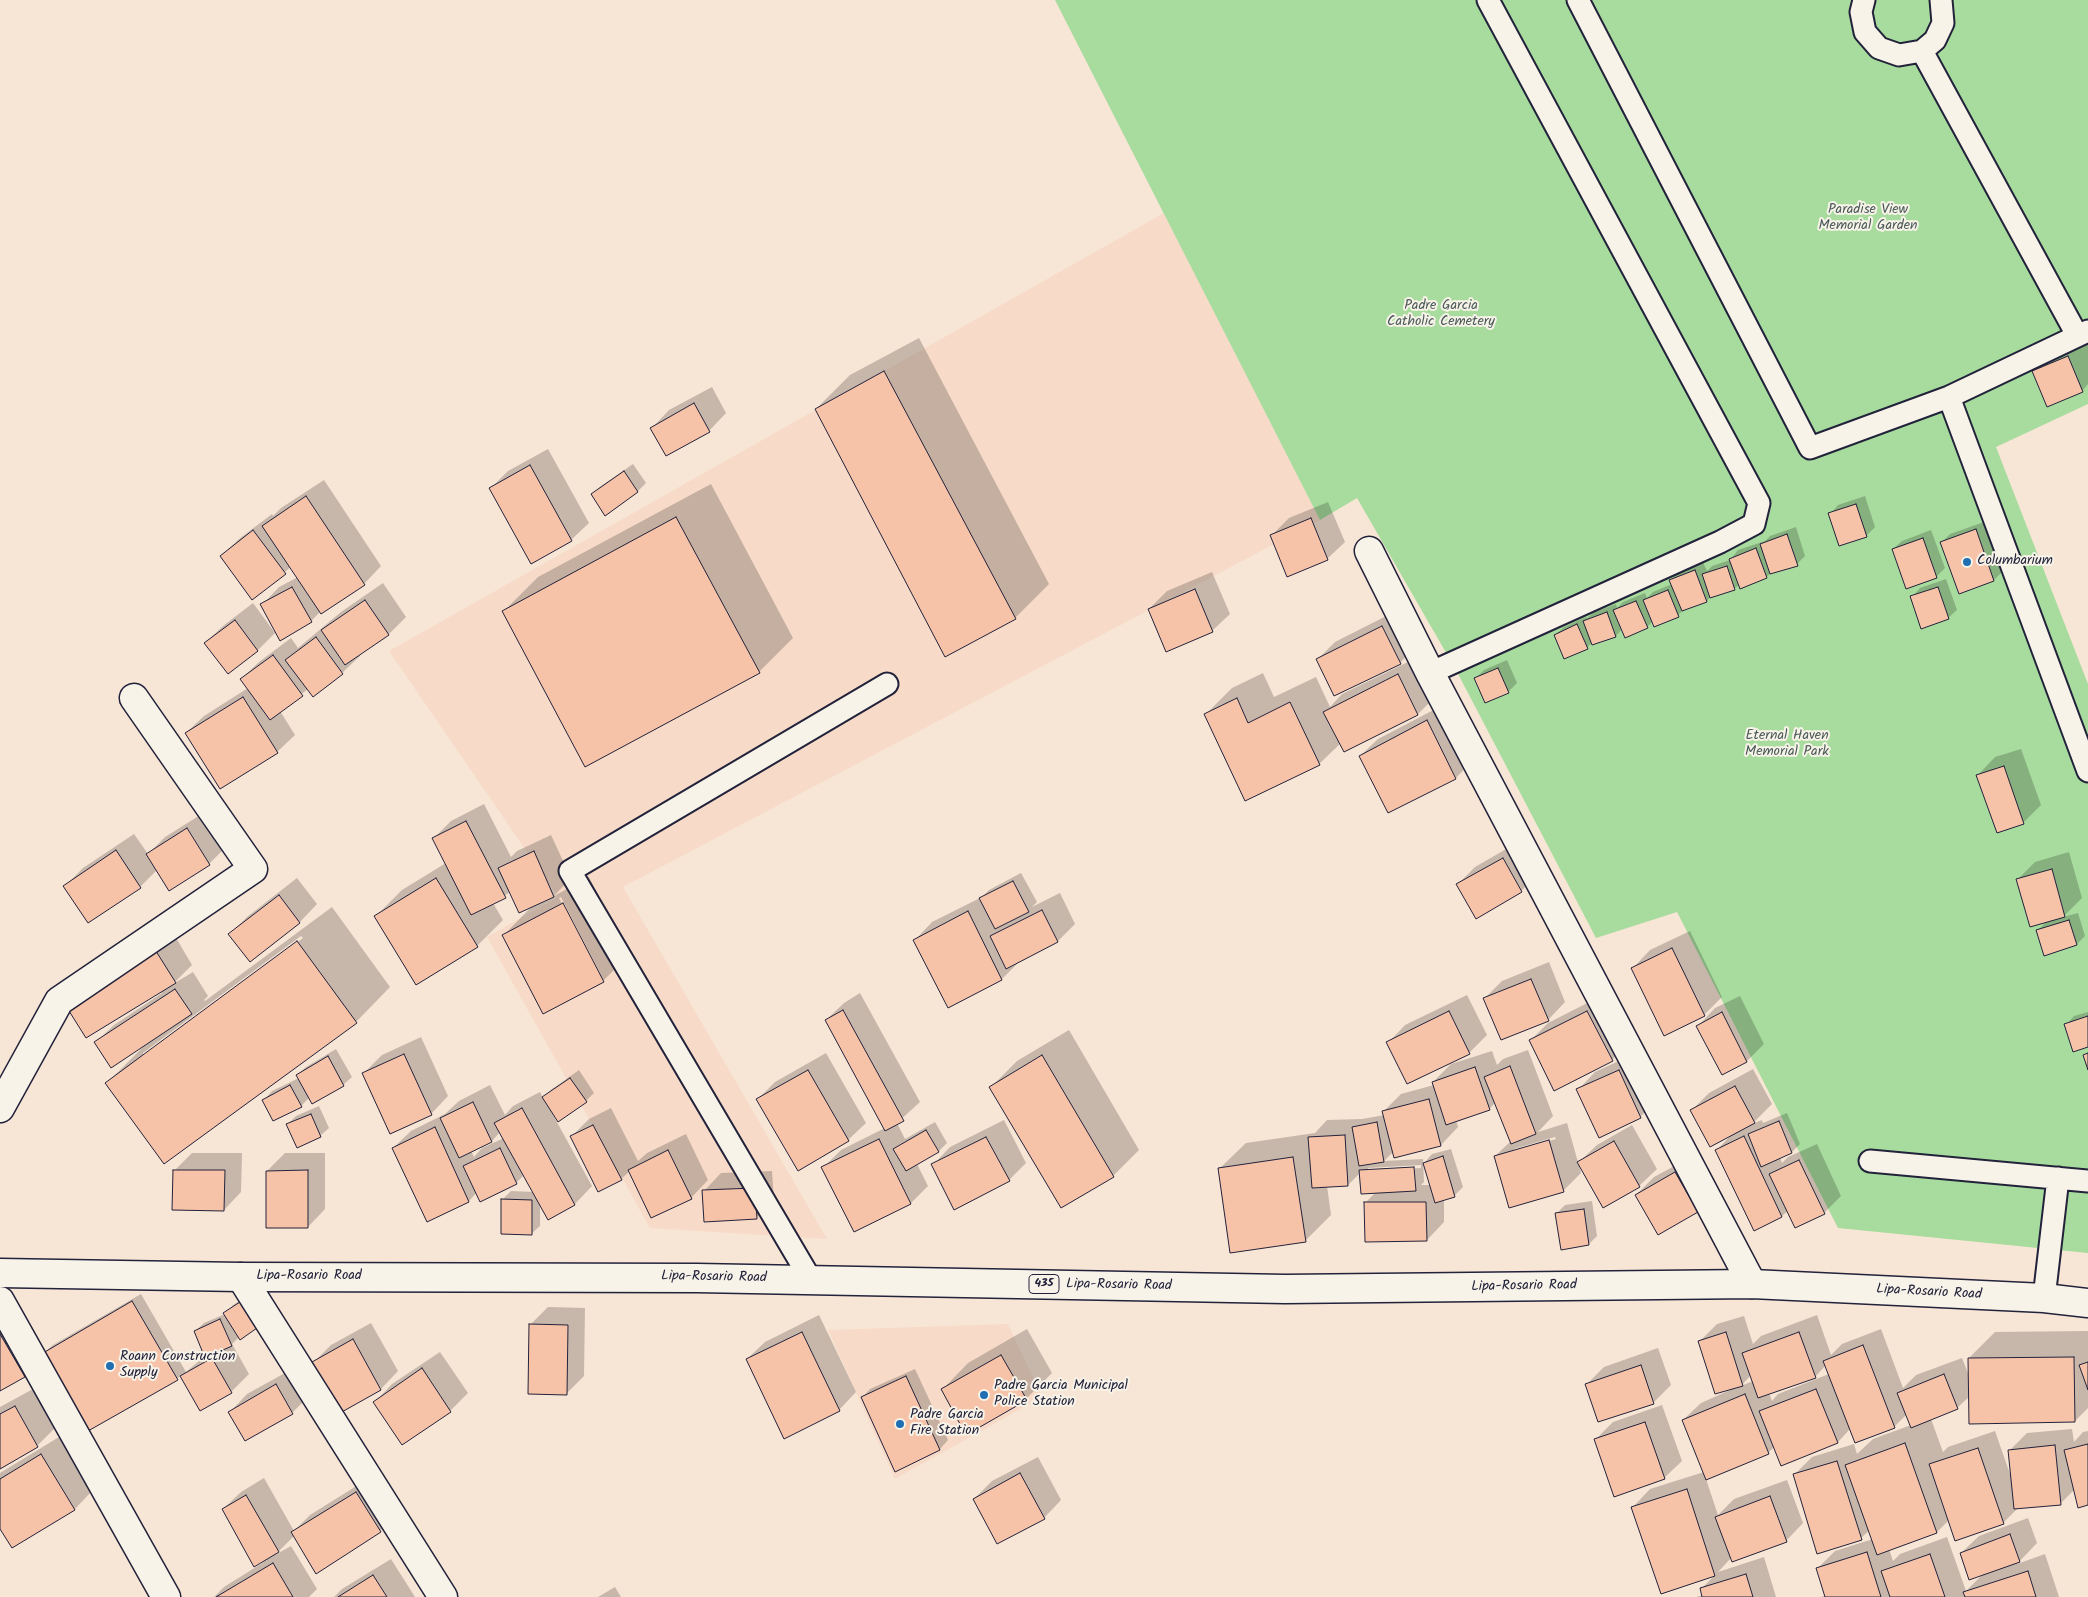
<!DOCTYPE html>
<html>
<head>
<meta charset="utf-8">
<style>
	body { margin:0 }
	canvas { display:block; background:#f7e5d5 }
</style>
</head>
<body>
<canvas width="2088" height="1597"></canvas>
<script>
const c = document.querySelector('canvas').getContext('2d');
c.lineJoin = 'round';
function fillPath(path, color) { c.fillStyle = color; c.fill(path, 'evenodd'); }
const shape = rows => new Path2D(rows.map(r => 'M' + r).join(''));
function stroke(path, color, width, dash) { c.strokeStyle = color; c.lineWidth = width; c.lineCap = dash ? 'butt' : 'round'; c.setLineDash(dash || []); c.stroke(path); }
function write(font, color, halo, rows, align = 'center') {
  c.font = font + ' Kalam,sans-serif'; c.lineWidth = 4; c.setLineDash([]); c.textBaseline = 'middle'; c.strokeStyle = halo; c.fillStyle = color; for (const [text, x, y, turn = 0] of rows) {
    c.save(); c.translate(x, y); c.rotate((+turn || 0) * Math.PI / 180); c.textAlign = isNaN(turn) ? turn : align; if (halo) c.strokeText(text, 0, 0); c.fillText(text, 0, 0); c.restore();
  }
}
fillPath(shape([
	[1164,213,1320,520,623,887,827,1239,650,1228,487,937,558,897,389,651],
	[1008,1324,1042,1397,895,1479,828,1330]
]), '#f7dbc8');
fillPath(shape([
	[1055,0,2088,0,2088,404,1996,447,2088,684,2088,1253,1838,1228,1677,912,1596,938,1456,670,1357,498,1320,520]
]), '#a8dc9e');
fillPath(shape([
	[919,338,1049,584,1015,618,816,409,850,375],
	[2085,339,2088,345,2088,384,2082,391,2033,371,2051,353],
	[712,387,726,413,709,431,652,428,669,410],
	[548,449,589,523,571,540,491,488,508,471],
	[633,464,646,483,637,492,592,494,601,486],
	[324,480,381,566,364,584,321,611,311,621,262,605,279,587,298,577,291,567,252,598,221,556,239,539,272,514,273,516,281,508],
	[711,484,793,638,759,672,504,611,538,577],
	[1865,496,1875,527,1866,536,1830,514,1838,505],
	[1328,502,1345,542,1327,559,1272,535,1289,518],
	[1984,522,2002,572,1994,580,1942,542,1950,534],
	[1796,527,1805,556,1797,564,1771,573,1766,577,1740,584,1734,589,1710,597,1707,601,1685,609,1678,615,1653,621,1647,627,1622,629,1616,636,1592,642,1587,648,1555,635,1564,627,1586,617,1587,618,1593,613,1616,604,1617,608,1623,602,1645,593,1647,598,1653,592,1672,584,1671,580,1679,572,1703,562,1707,571,1712,566,1730,560,1738,550,1765,541,1770,536],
	[1931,530,1945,568,1936,577,1893,549,1902,541],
	[1212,572,1230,614,1212,631,1149,609,1167,591],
	[1946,579,1957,610,1948,618,1912,597,1920,588],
	[383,583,406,617,389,634,359,654,360,656,342,673,308,689,280,711,295,735,277,752,186,733,204,716,248,688,241,679,259,662,291,638,298,648,341,612],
	[253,603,275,633,257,651,205,643,223,626],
	[1400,609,1417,645,1400,663,1318,659,1335,642],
	[1416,658,1435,697,1418,714,1341,743,1319,764,1206,714,1232,688,1263,673,1274,697,1316,677,1330,707,1342,694],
	[1507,660,1517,683,1508,692,1476,678,1484,670],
	[1445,704,1473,760,1456,778,1389,812,1360,756,1378,739],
	[2021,749,2041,805,2023,823,1978,775,1995,757],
	[484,804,511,857,517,851,551,835,571,878,554,896,589,877,629,955,603,981,504,935,533,905,510,892,493,903,503,920,477,946,376,916,402,890,446,863,433,839,451,821],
	[561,897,600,973,598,973,559,898],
	[205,812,226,847,209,864,157,870,140,887,88,921,65,886,83,868,134,834,148,854,165,837],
	[1520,841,1539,874,1521,891,1457,885,1475,867],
	[2069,852,2082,898,2063,917,2078,913,2085,936,2077,944,2037,931,2048,920,2017,880,2035,862],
	[1021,873,1037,902,1032,907,1060,893,1075,924,1058,941,1019,962,1002,979,948,1006,915,940,932,922,982,897,989,890],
	[297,878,317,904,300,922,250,960,230,934,247,917],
	[332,907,390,987,356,1022,107,1083,144,1046,96,1042,114,1025,162,993,161,991,87,1036,172,931,192,965,173,984,193,972,208,996,204,1000,205,1001],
	[301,936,303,938,143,1056,143,1053],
	[1690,931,1722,997,1704,1015,1664,1034,1633,968,1650,950],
	[1549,962,1565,1002,1548,1020,1485,998,1502,981],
	[860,993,920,1102,897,1123,905,1139,935,1122,947,1143,939,1151,917,1164,928,1186,911,1203,854,1230,823,1168,841,1150,885,1128,826,1020,844,1003],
	[1605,994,1629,1042,1612,1060,1530,1041,1548,1023],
	[1467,995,1487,1035,1469,1053,1388,1043,1405,1025],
	[1740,996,1764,1044,1747,1061,1722,1074,1698,1026,1715,1008],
	[2088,1012,2088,1046,2066,1025,2074,1016],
	[1069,1030,1139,1150,1113,1176,991,1087,1017,1061],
	[421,1037,448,1096,431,1114,364,1073,382,1055],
	[336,1049,352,1077,343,1085,310,1097,301,1106,264,1100,272,1091,299,1078,297,1075,306,1067],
	[1528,1050,1553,1116,1538,1132,1567,1123,1581,1173,1563,1191,1495,1156,1511,1141,1496,1102,1489,1109,1456,1120,1458,1127,1441,1145,1394,1151,1384,1161,1423,1159,1424,1182,1421,1185,1431,1185,1424,1163,1432,1154,1451,1149,1463,1187,1454,1196,1444,1199,1444,1222,1427,1240,1365,1203,1376,1192,1361,1172,1348,1185,1327,1186,1331,1215,1305,1241,1219,1169,1246,1143,1315,1133,1327,1120,1362,1119,1385,1115,1384,1111,1401,1094,1434,1085,1433,1082,1451,1064,1492,1051,1497,1065,1503,1059],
	[1555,1137,1556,1139,1514,1151,1514,1149],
	[1421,1165,1421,1168,1368,1171,1368,1168],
	[826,1053,866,1123,848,1140,758,1099,775,1082],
	[1636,1053,1658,1100,1640,1117,1578,1090,1595,1072],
	[1753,1069,1772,1104,1752,1124,1762,1120,1763,1123,1787,1113,1800,1144,1792,1152,1780,1157,1782,1163,1788,1157,1817,1144,1841,1196,1824,1213,1788,1211,1782,1216,1755,1229,1717,1150,1733,1133,1692,1110,1709,1093],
	[579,1070,594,1093,586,1101,553,1115,592,1186,575,1204,548,1218,540,1203,540,1226,531,1234,502,1200,511,1191,533,1192,524,1175,516,1183,477,1192,469,1201,428,1220,393,1148,411,1131,445,1114,459,1101,490,1085,505,1115,513,1106,540,1092,543,1098,552,1089],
	[500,1132,504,1138,482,1148,474,1157,471,1151,492,1141],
	[319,1106,329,1128,320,1136,288,1124,296,1116],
	[611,1108,638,1161,647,1153,686,1134,708,1180,691,1198,630,1171,621,1179,572,1136,589,1119],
	[1004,1120,1026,1163,1009,1180,933,1165,950,1147],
	[1632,1125,1657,1169,1639,1186,1579,1162,1597,1145],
	[192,1153,242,1153,241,1192,224,1210,175,1170],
	[285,1153,325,1153,325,1209,308,1227,267,1171],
	[1693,1156,1714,1194,1697,1211,1636,1195,1654,1177],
	[772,1171,774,1200,756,1218,704,1191,721,1173],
	[1592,1201,1597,1236,1589,1244,1557,1213,1565,1205],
	[0,1287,42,1358,24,1376,0,1390],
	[141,1294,186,1372,206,1355,195,1331,204,1323,225,1314,233,1305,249,1295,256,1327,239,1337,232,1344,249,1374,231,1392,200,1410,181,1375,177,1379,44,1353,53,1345],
	[548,1307,585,1308,584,1376,566,1394,531,1324],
	[819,1315,856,1392,839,1410,747,1359,765,1342],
	[1817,1315,1831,1355,1842,1344,1881,1329,1903,1388,1916,1375,1962,1358,1969,1376,1969,1358,1995,1332,2088,1331,2088,1408,2075,1421,1970,1396,1957,1408,1931,1419,1943,1452,1948,1447,1995,1431,2011,1477,2009,1451,2027,1433,2072,1429,2074,1442,2083,1432,2088,1431,2088,1504,2075,1489,2060,1504,2018,1508,2003,1523,1949,1520,1937,1532,1889,1549,1893,1561,1900,1554,1947,1537,1966,1591,1984,1573,1961,1553,1979,1536,2028,1518,2037,1543,2017,1564,2045,1554,2059,1597,1821,1597,1826,1595,1818,1568,1835,1551,1873,1539,1870,1530,1861,1538,1794,1475,1812,1457,1854,1444,1857,1454,1873,1439,1911,1425,1907,1414,1894,1427,1851,1428,1838,1442,1782,1464,1775,1446,1768,1453,1706,1479,1718,1515,1734,1499,1787,1480,1803,1523,1786,1541,1731,1558,1718,1572,1764,1557,1776,1597,1696,1597,1703,1595,1701,1589,1716,1574,1661,1592,1633,1507,1650,1489,1704,1472,1683,1420,1701,1403,1730,1390,1700,1341,1717,1324,1744,1316,1753,1344,1761,1336],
	[1826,1365,1829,1374,1778,1394,1772,1401,1769,1393,1815,1377],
	[1751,1375,1753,1381,1741,1386],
	[371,1323,398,1371,381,1389,341,1411,313,1363,331,1345],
	[1027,1329,1052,1373,1026,1399,942,1390,968,1363],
	[1658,1348,1671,1385,1653,1403,1587,1384,1604,1367],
	[440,1352,468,1393,450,1411,402,1443,375,1402,392,1384],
	[294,1368,310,1395,292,1413,230,1412,247,1394],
	[915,1369,948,1440,940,1449,896,1470,862,1398,870,1389],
	[33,1389,55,1428,37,1446,0,1467,0,1407],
	[1662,1405,1682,1461,1664,1478,1595,1440,1613,1422],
	[59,1437,92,1491,75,1509,12,1546,0,1526,0,1473],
	[1038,1457,1061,1500,1044,1518,974,1499,992,1481],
	[374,1475,398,1514,380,1531,294,1536,275,1555,291,1546,317,1589,309,1597,214,1597,224,1587,264,1562,223,1509,241,1492,264,1478,294,1531,310,1515],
	[391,1559,415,1597,334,1597,342,1589],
	[615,1587,621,1597,598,1597]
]), '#0003');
const building = shape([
	[2068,356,2083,392,2047,407,2032,371,2068,356],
	[884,371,1016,619,945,657,815,409,884,371],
	[694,403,710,432,666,456,650,428,694,403],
	[530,465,572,541,531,564,489,488,530,465],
	[624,471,638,492,605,516,591,494,624,471],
	[306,496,365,585,321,614,262,526,306,496],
	[1856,504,1867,537,1839,546,1828,513,1856,504],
	[676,517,760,673,585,767,502,611,676,517],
	[1311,518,1328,560,1287,577,1270,535,1311,518],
	[1976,529,1994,581,1959,594,1940,542,1976,529],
	[253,530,286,574,252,600,220,556,253,530],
	[1787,534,1798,566,1770,574,1760,544,1787,534],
	[1923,538,1937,578,1906,589,1892,549,1923,538],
	[1756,548,1767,578,1740,589,1729,559,1756,548],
	[1727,566,1735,590,1710,598,1702,574,1727,566],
	[1695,570,1707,602,1682,611,1669,580,1695,570],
	[292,587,312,622,280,641,260,604,292,587],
	[1938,587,1949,619,1921,629,1910,596,1938,587],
	[1195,589,1213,632,1166,652,1148,609,1195,589],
	[1668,590,1679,617,1654,627,1643,600,1668,590],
	[365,600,389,635,345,665,321,630,365,600],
	[1636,601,1648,628,1625,638,1613,610,1636,601],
	[1607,612,1616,637,1592,645,1583,621,1607,612],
	[235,620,258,651,228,674,204,643,235,620],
	[1577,624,1588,649,1564,659,1554,635,1577,624],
	[1382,626,1401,664,1334,696,1316,659,1382,626],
	[316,637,343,674,313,697,285,660,316,637],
	[273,655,303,696,270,720,240,679,273,655],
	[1498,668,1509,693,1485,703,1474,678,1498,668],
	[1398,674,1418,715,1344,752,1323,712,1398,674],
	[243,697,278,753,220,789,185,733,243,697],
	[1237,698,1248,723,1290,702,1320,765,1245,801,1204,714,1237,698],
	[1427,720,1456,779,1388,813,1359,756,1427,720],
	[2004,766,2024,824,1997,833,1976,775,2004,766],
	[466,821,506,898,471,915,432,838,466,821],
	[187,828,210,865,169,891,146,854,187,828],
	[116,850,141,888,88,923,63,886,116,850],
	[534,851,554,897,519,913,498,868,534,851],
	[1503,858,1522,892,1476,919,1456,884,1503,858],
	[2052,869,2065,917,2030,927,2016,879,2052,869],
	[436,878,478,947,416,985,374,916,436,878],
	[1013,881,1029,912,995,929,979,898,1013,881],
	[279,895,300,923,250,962,228,934,279,895],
	[563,903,604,982,543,1014,502,935,563,903],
	[1042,910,1058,942,1006,969,990,936,1042,910],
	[968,911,1002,980,948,1008,913,940,968,911],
	[2069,920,2077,945,2044,956,2036,930,2069,920],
	[297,941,357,1023,164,1164,105,1083,297,941],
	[154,948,176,983,86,1038,64,1003,154,948],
	[1672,948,1705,1016,1664,1036,1631,968,1672,948],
	[1531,979,1549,1021,1501,1040,1483,998,1531,979],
	[175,989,192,1014,111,1068,94,1042,175,989],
	[843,1010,904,1121,885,1131,825,1020,843,1010],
	[1449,1011,1470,1054,1407,1084,1386,1042,1449,1011],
	[1587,1011,1613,1061,1554,1091,1529,1040,1587,1011],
	[1722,1012,1747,1062,1722,1075,1696,1026,1722,1012],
	[2088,1016,2088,1047,2073,1052,2064,1024,2088,1016],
	[2088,1053,2088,1070,2083,1055,2088,1053],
	[404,1054,432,1115,390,1134,362,1073,404,1054],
	[1042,1055,1114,1177,1061,1208,989,1087,1042,1055],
	[328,1056,344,1086,312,1104,296,1075,328,1056],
	[1510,1066,1536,1134,1511,1144,1484,1077,1510,1066],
	[1475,1067,1490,1110,1446,1125,1432,1082,1475,1067],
	[808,1070,849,1141,798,1171,756,1099,808,1070],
	[1619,1070,1641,1118,1599,1138,1576,1089,1619,1070],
	[570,1078,587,1102,558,1122,542,1097,570,1078],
	[290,1085,302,1107,273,1121,262,1100,290,1085],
	[1735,1086,1755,1123,1710,1147,1690,1110,1735,1086],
	[1429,1099,1441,1146,1394,1158,1382,1111,1429,1099],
	[473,1102,492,1142,459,1158,440,1118,473,1102],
	[522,1108,575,1205,548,1220,494,1123,522,1108],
	[311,1114,321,1137,297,1148,286,1124,311,1114],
	[1779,1121,1792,1153,1761,1167,1748,1134,1779,1121],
	[1377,1122,1384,1162,1359,1166,1352,1127,1377,1122],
	[593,1125,622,1180,598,1192,570,1136,593,1125],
	[435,1127,469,1202,427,1222,392,1148,435,1127],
	[926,1130,939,1152,906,1171,893,1149,926,1130],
	[1345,1135,1348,1186,1312,1188,1308,1137,1345,1135],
	[1744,1136,1782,1217,1754,1231,1715,1150,1744,1136],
	[986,1137,1010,1181,954,1210,931,1164,986,1137],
	[879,1139,911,1204,854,1232,821,1167,879,1139],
	[1549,1140,1564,1192,1509,1208,1494,1156,1549,1140],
	[1614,1141,1640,1187,1603,1208,1577,1162,1614,1141],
	[500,1148,517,1184,480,1202,463,1166,500,1148],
	[668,1150,692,1199,651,1218,628,1170,668,1150],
	[1443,1156,1455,1197,1435,1203,1423,1163,1443,1156],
	[1293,1157,1306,1242,1230,1253,1218,1168,1293,1157],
	[1799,1160,1825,1214,1795,1228,1769,1174,1799,1160],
	[1414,1167,1416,1191,1361,1194,1359,1170,1414,1167],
	[173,1170,225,1170,224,1211,172,1210,173,1170],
	[308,1170,308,1228,266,1228,266,1171,308,1170],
	[1675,1172,1698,1212,1658,1235,1635,1195,1675,1172],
	[755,1188,757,1219,704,1222,702,1190,755,1188],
	[501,1199,532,1200,532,1235,501,1234,501,1199],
	[1364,1202,1426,1202,1427,1241,1365,1242,1364,1202],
	[1584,1209,1589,1245,1561,1250,1555,1213,1584,1209],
	[132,1301,178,1380,88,1431,43,1353,132,1301],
	[240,1302,257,1328,240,1340,223,1313,240,1302],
	[220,1319,232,1346,205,1358,194,1331,220,1319],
	[529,1324,568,1325,567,1395,528,1394,529,1324],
	[802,1332,840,1411,784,1439,746,1359,802,1332],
	[1726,1332,1743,1386,1715,1394,1698,1341,1726,1332],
	[1799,1332,1816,1378,1758,1398,1742,1353,1799,1332],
	[0,1334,25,1377,0,1391,0,1334],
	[353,1339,381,1390,340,1413,312,1362,353,1339],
	[1863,1345,1895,1428,1855,1443,1823,1361,1863,1345],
	[1001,1355,1027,1400,966,1435,941,1389,1001,1355],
	[2074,1357,2075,1422,1969,1424,1968,1358,2074,1357],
	[212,1358,232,1393,200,1411,180,1376,212,1358],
	[2088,1362,2088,1390,2079,1365,2088,1362],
	[1641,1365,1654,1404,1598,1422,1585,1384,1641,1365],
	[422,1368,451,1412,402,1445,373,1402,422,1368],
	[1944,1374,1958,1409,1911,1428,1897,1393,1944,1374],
	[906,1376,940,1450,895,1472,861,1397,906,1376],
	[276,1384,293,1414,245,1441,228,1412,276,1384],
	[1816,1389,1838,1443,1781,1466,1759,1411,1816,1389],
	[1745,1394,1769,1454,1706,1480,1682,1420,1745,1394],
	[15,1406,38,1447,0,1469,0,1414,15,1406],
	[1645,1422,1665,1479,1614,1497,1594,1439,1645,1422],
	[1905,1443,1937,1533,1877,1555,1845,1465,1905,1443],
	[2088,1444,2088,1505,2078,1508,2064,1450,2088,1444],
	[2055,1445,2061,1505,2014,1509,2008,1450,2055,1445],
	[1978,1448,2004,1524,1955,1541,1929,1464,1978,1448],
	[41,1454,75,1510,12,1548,0,1529,0,1479,41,1454],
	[1837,1461,1862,1540,1817,1554,1793,1474,1837,1461],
	[1020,1473,1045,1519,997,1544,973,1499,1020,1473],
	[1687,1489,1715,1576,1661,1594,1631,1507,1687,1489],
	[356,1492,381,1532,316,1574,291,1532,356,1492],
	[246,1495,279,1552,254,1567,222,1509,246,1495],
	[1770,1496,1787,1542,1732,1562,1715,1517,1770,1496],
	[2010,1534,2020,1562,1969,1580,1960,1553,2010,1534],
	[1867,1552,1881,1597,1825,1597,1816,1568,1867,1552],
	[1930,1554,1945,1597,1890,1597,1881,1571,1930,1554],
	[273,1563,293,1597,216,1597,273,1563],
	[2028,1571,2036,1597,1965,1597,1963,1592,2028,1571],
	[1746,1574,1753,1597,1702,1597,1700,1588,1746,1574],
	[373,1575,387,1597,338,1597,373,1575]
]);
fillPath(building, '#f7c3a8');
stroke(building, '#22223b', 1);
const service = shape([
	[1578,0,1810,448,1949,397,2088,331],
	[1864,0,1861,12,1865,32,1879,48,1899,55,1922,51,1935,40,1943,23,1941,0],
	[1922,51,2077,335],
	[1949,397,2088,771],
	[1430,673,1720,542,1754,524,1759,503,1488,0],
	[1870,1161,2088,1181],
	[811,1280,570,871,887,684],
	[2044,1298,2058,1178]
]);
const minor = shape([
	[1369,551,1430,673,1752,1284],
	[0,1108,59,1001,253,869,134,698],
	[241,1277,443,1597],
	[0,1301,166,1597]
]);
const primary = shape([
	[0,1273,241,1277,697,1278,1285,1289,1752,1284,2044,1298,2088,1303]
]);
stroke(service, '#22223b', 25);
stroke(minor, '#22223b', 31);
stroke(primary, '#22223b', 31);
stroke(service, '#f7f3e8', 21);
stroke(minor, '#f7f3e8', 28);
stroke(primary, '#f7f3e8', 28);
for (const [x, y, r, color] of [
	[1967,562,5,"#1f6fb2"],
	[110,1366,5,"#1f6fb2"],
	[984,1395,5,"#1f6fb2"],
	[900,1424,5,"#1f6fb2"]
]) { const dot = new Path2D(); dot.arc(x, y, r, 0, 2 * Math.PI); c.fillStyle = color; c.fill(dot); stroke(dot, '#f7f3e8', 2); }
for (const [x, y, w] of [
	[1044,1284,30]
]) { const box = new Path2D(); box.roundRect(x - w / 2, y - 9.5, w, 19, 4); c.fillStyle = '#f7f3e8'; c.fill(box); stroke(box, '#22223b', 1); }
write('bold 12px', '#22223b', null, [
	["435",1044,1284]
]);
write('14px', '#4a5a59', '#f7f3e8', [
	["Paradise View",1868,211],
	["Memorial Garden",1868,227],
	["Padre Garcia",1441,307],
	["Catholic Cemetery",1441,323],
	["Eternal Haven",1787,737],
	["Memorial Park",1787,753]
]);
write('14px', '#22223b', '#f7f3e8', [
	["Columbarium",1977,562],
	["Roann Construction",120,1358],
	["Supply",120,1374],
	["Padre Garcia Municipal",994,1387],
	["Police Station",994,1403],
	["Padre Garcia",910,1416],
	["Fire Station",910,1432]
], 'left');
write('14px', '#22223b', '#f7f3e8', [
	["Lipa-Rosario Road",309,1277],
	["Lipa-Rosario Road",714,1278,1],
	["Lipa-Rosario Road",1119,1286,1],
	["Lipa-Rosario Road",1524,1287,-1],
	["Lipa-Rosario Road",1929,1293,3]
]);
</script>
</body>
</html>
